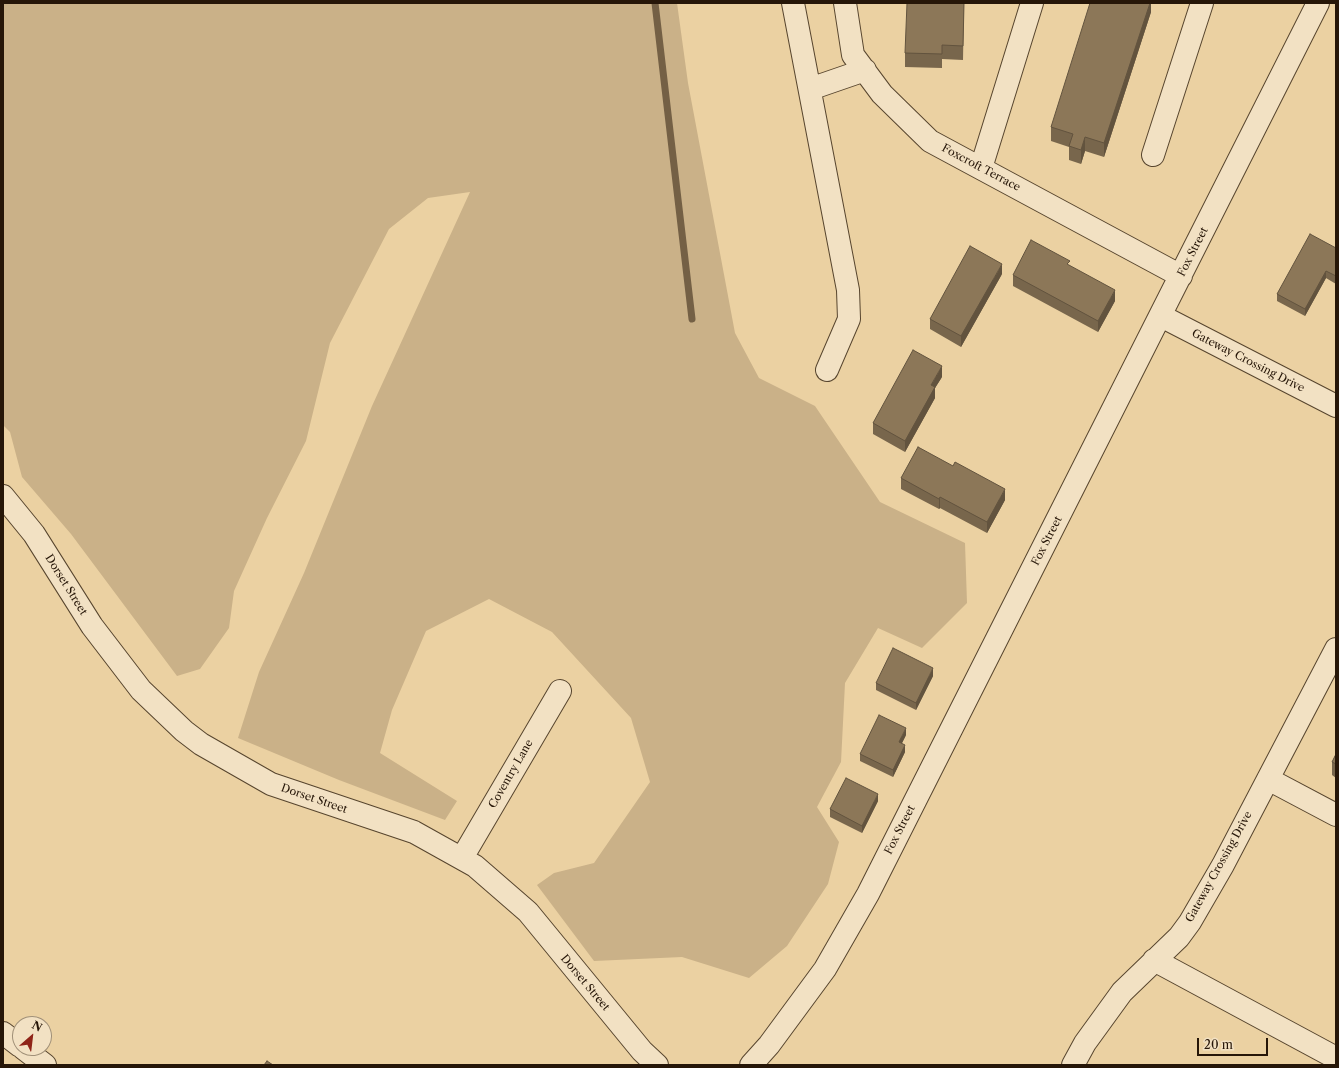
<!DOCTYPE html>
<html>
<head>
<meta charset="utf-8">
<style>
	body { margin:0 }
	#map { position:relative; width:1339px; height:1068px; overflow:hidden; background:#ebd1a2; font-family:"Libre Caslon Text",serif }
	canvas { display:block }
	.frame { position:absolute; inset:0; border:4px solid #261608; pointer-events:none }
	.north { position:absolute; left:12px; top:1016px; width:40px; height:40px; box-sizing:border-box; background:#f2e1c3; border:1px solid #a09078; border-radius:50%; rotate:28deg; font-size:11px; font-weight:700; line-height:16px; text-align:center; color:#261608 }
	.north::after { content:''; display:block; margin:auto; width:14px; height:18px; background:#8f2418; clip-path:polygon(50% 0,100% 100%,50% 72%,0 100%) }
	.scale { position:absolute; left:1197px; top:1038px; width:71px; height:18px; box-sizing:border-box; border:2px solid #261608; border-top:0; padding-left:5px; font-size:12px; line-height:14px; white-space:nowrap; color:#261608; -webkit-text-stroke:3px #f2e1c3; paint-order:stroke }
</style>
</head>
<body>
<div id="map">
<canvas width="1339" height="1068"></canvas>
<div class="frame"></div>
<div class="north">N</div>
<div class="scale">20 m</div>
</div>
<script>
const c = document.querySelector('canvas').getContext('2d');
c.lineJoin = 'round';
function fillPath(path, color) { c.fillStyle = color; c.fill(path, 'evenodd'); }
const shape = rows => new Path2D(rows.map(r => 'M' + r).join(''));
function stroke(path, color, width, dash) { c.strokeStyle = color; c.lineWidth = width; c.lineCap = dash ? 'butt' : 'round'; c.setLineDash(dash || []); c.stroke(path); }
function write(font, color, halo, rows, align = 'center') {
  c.font = font + ' "Libre Caslon Text",serif'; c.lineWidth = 3.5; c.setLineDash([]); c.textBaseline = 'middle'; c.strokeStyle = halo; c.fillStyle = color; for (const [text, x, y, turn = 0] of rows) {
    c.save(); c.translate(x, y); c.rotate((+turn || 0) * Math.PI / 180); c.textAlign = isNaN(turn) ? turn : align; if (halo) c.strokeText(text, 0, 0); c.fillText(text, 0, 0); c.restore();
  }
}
fillPath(shape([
	[3,3,677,3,688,83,735,333,759,378,815,406,880,502,965,543,967,603,922,648,878,628,845,683,841,762,817,807,839,842,828,884,787,946,749,978,682,957,594,961,537,885,554,873,594,863,650,782,631,718,552,632,489,599,426,631,392,710,380,753,457,801,445,820,339,780,238,738,259,672,304,573,372,406,470,192,428,198,389,229,330,343,306,441,267,518,234,591,229,628,200,669,177,676,71,534,22,477,10,432,3,425]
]), '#cab188');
stroke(shape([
	[655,3,692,319]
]), '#746045', 7);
const minor = shape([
	[793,3,848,290,849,319,827,370],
	[845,3,853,55,882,94,930,141,1181,276],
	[810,89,865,70],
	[1153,155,1202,3],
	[981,168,1032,3],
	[1161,316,1336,406],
	[3,496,34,534,92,626,141,690,184,731,201,744,271,784,414,832,475,866,528,912,642,1051,657,1065],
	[1268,779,1336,815],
	[462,858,560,691],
	[1154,960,1336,1058],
	[3,1033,20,1046],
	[23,1048,45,1065],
	[751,1065,769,1045,825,969,868,894,1318,3],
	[1073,1065,1085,1043,1122,992,1179,937,1190,922,1223,865,1336,649]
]);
stroke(minor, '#57452e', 24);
stroke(minor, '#f2e1c3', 22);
fillPath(shape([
	[964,3,963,60,942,59,942,68,905,67,905,53],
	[1151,3,1151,12,1104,157,1085,151,1081,164,1069,160,1069,147,1051,141,1051,127],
	[1336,248,1336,284,1326,278,1305,316,1277,301,1277,294],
	[1002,274,961,347,930,329,930,319],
	[1013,275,1115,301,1098,332,1013,286],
	[942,377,935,388,935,398,905,452,873,434,873,423],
	[901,478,1005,500,987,533,940,508,939,509,901,489],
	[933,676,916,710,876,690,876,683],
	[906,735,902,743,905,752,893,777,860,761,860,754],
	[1336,754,1336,778,1332,775,1332,762],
	[878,801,862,833,830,817,830,809]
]), '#78664c');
fillPath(shape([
	[1150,3,1151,3,1151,12,1104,157,1104,143],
	[1085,137,1085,151,1081,164,1081,150],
	[1002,264,1002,274,961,347,961,336],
	[1326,271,1326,278,1305,316,1305,309],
	[1115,290,1115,301,1098,332,1098,321],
	[942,366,942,377,935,388,935,398,905,452,905,441,931,385],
	[1005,489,1005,500,987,533,987,522],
	[940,497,940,508,939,509,939,499],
	[933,668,933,676,916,710,916,703],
	[906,728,906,735,899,749,899,742],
	[905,745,905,752,893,777,893,770],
	[878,794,878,801,862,833,862,826]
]), '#62533e');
const building = shape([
	[907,3,964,3,963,46,942,45,942,54,905,53,907,3],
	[1090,3,1150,3,1104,143,1085,137,1081,150,1069,146,1073,134,1051,127,1090,3],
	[1310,234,1336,248,1336,276,1326,271,1305,309,1277,294,1310,234],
	[1031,240,1070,261,1067,264,1115,290,1098,321,1013,275,1031,240],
	[970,246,1002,264,961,336,930,319,970,246],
	[913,350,942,366,931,385,935,387,905,441,873,423,913,350],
	[918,447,953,466,955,462,1005,489,987,522,940,497,939,499,901,478,918,447],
	[893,648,933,668,916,703,876,683,893,648],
	[879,715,906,728,899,742,905,745,893,770,860,754,879,715],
	[1336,754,1336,764,1332,762,1336,754],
	[846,778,878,794,862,826,830,809,846,778],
	[267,1061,273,1065,264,1065,267,1061]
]);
fillPath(building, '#8c7758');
stroke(building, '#62533e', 1);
write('11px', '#261608', '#f2e1c3', [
	["Foxcroft Terrace",981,168,28],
	["Fox Street",1193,252,-63],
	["Gateway Crossing Drive",1248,361,27],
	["Fox Street",1047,541,-63],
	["Dorset Street",66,585,58],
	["Coventry Lane",511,774,-60],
	["Dorset Street",314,799,19],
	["Fox Street",900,830,-63],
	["Gateway Crossing Drive",1219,867,-61],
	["Dorset Street",585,983,50]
]);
</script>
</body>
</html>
